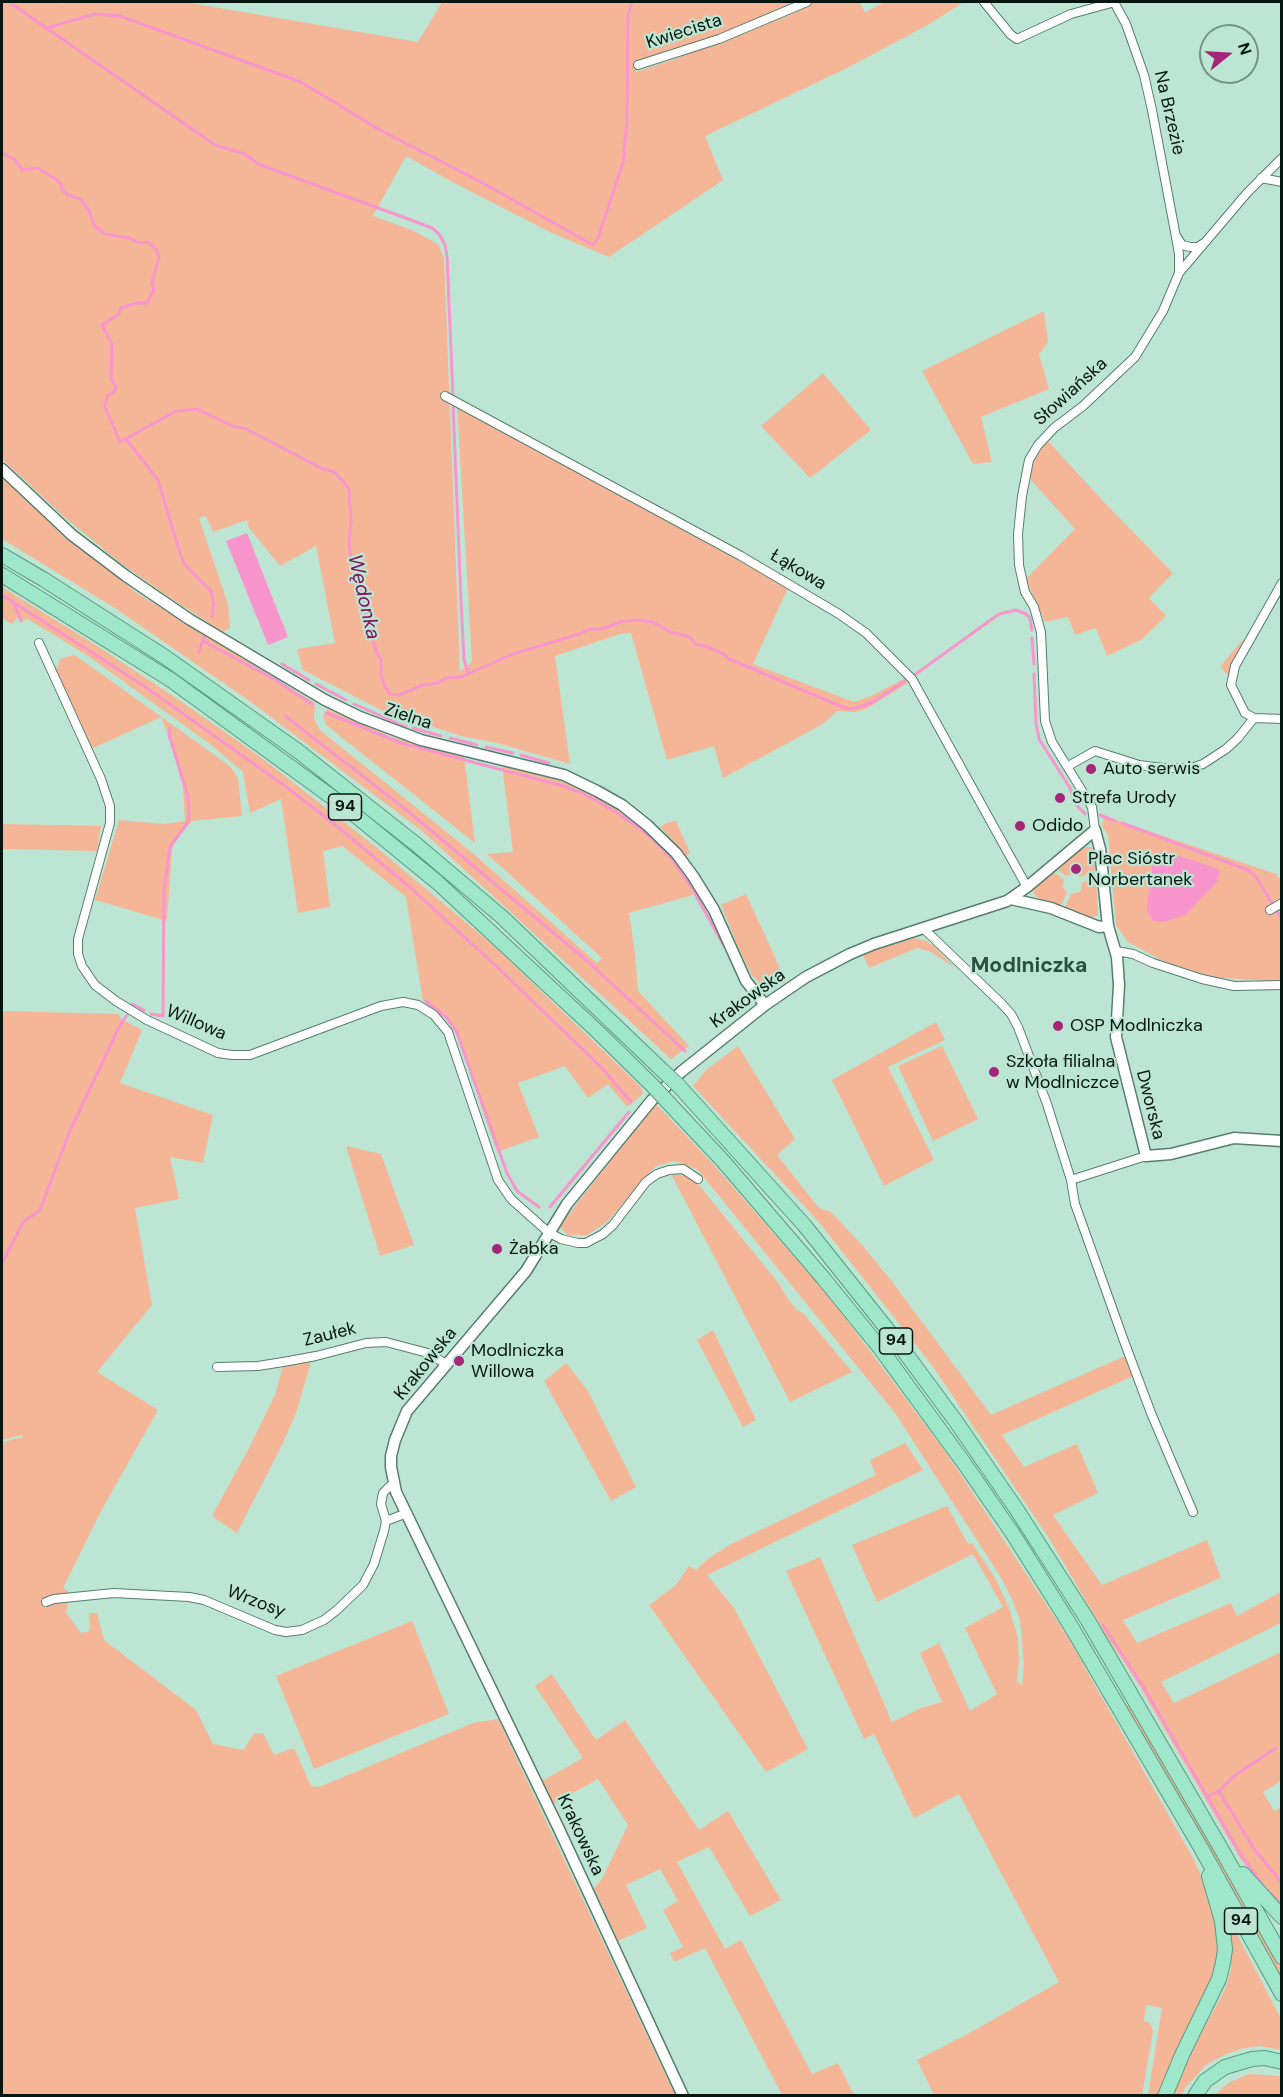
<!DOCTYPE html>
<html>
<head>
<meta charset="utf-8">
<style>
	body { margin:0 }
	#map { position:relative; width:1283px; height:2097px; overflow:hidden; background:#bce6d3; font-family:"DM Sans",sans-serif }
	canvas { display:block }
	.frame { position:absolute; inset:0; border:3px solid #071610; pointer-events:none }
	.north { position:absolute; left:1199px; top:24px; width:60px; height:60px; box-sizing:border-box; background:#bce6d3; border:2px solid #749385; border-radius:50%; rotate:72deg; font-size:16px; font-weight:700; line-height:24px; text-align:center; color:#071610 }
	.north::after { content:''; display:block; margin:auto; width:21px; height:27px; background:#a52678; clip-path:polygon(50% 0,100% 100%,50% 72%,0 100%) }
</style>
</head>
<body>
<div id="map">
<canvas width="1283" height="2097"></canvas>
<div class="frame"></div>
<div class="north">N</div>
</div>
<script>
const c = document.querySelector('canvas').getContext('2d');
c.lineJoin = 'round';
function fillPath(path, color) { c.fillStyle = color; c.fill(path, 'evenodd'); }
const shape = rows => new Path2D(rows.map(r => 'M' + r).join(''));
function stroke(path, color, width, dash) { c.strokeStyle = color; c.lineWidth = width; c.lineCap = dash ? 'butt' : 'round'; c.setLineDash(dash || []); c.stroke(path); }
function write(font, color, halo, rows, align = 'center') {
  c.font = font + ' "DM Sans",sans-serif'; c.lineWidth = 4.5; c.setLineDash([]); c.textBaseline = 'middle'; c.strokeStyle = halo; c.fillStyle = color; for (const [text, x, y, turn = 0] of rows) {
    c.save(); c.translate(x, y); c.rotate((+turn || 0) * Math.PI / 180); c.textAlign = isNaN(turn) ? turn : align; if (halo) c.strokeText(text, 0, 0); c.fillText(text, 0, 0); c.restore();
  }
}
fillPath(shape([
	[2,2,56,2,62,4,63,2,185,2,418,42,442,2,803,2,717,37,636,61,636,72,672,60,787,16,813,2,859,2,865,12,885,2,964,2,926,26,849,67,705,136,723,180,609,257,552,233,456,184,406,156,373,216,412,230,438,244,444,258,460,671,472,662,457,405,788,588,753,664,854,702,869,697,906,678,909,682,868,708,856,712,837,711,823,724,723,778,714,746,667,760,631,633,620,634,555,656,570,764,497,743,461,736,381,710,303,670,297,649,335,643,316,546,280,566,249,528,247,520,213,532,206,516,199,518,228,604,230,628,223,632,169,597,119,562,62,515,2,459],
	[1044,311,1048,342,1039,354,1049,389,981,417,992,462,973,464,922,371],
	[823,373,871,430,810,478,761,426],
	[1047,440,1103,501,1173,573,1149,598,1166,616,1141,640,1107,656,1096,628,1075,635,1068,617,1045,622,1026,579,1075,529,1029,478,1035,457],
	[2,473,58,528,137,593,315,703,314,719,320,730,475,855,597,963,602,958,487,854,513,852,502,765,561,781,598,797,632,817,660,842,684,872,693,895,629,913,635,953,638,991,689,1046,671,1059,422,831,255,705,115,608,2,539],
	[2,587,94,644,179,700,259,756,376,847,494,946,641,1087,643,1094,627,1107,608,1084,588,1098,565,1066,518,1083,539,1137,497,1152,456,1033,445,1018,423,1001,406,897,342,846,323,851,330,907,298,913,281,799,250,813,243,772,210,744,88,656,28,619,20,622,18,617,12,624,2,618],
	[1244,638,1228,675,1220,667],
	[75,655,230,766,238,778,242,816,192,821,176,839,172,849,167,921,95,900,119,820,164,824,185,821,183,788,171,743,161,717,91,749,56,670,61,658],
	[327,709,392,737,464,757,475,843,326,725,323,715],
	[1104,816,1276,874,1281,880,1281,982,1210,977,1165,962,1128,942,1116,925,1108,835,1102,826],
	[676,821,690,853,686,856,660,827,666,823],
	[2,824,101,826,97,851,2,849],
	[1084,847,1091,847,1093,849,1095,870,1081,877,1073,874,1066,876,1058,870,1064,865,1063,864],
	[1053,872,1064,879,1063,887,1067,893,1061,905,1038,898,1033,893,1035,887],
	[1096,876,1098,916,1091,917,1065,907,1071,894,1080,892,1083,882],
	[746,894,768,942,786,982,772,987,761,985,752,975,741,954,721,905],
	[915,938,926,941,934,946,955,968,931,952,917,948,869,968,862,953,884,945,885,946],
	[2,1011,118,1014,121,1019,142,1030,120,1083,213,1115,203,1163,170,1157,179,1199,135,1208,152,1305,97,1372,158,1410,101,1511,63,1588,70,1593,66,1613,81,1633,90,1631,89,1613,97,1613,104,1640,196,1710,213,1744,243,1750,254,1734,263,1733,274,1755,294,1748,311,1786,319,1787,473,1723,498,1719,675,2095,2,2095,2,1442,23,1437,22,1435,2,1440],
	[936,1022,945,1040,888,1067,934,1160,884,1186,832,1080],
	[738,1046,795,1139,777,1155,819,1208,831,1212,862,1245,890,1279,991,1415,1125,1356,1133,1376,1002,1435,1024,1467,1077,1444,1098,1493,1053,1515,1102,1585,1207,1540,1221,1578,1123,1620,1137,1643,1231,1603,1237,1616,1281,1592,1281,1623,1161,1682,1174,1703,1281,1652,1281,1781,1263,1792,1274,1811,1281,1807,1281,1910,1241,1860,1137,1682,1107,1637,1049,1538,931,1364,817,1220,693,1086,706,1070],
	[942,1046,978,1119,933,1141,898,1066],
	[656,1104,712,1163,831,1299,947,1454,1067,1636,1194,1860,1212,1901,1219,1942,1215,1973,1160,2095,1148,2095,1162,2008,1146,2005,1144,2021,1150,2023,1153,2031,1142,2095,934,2095,917,2060,973,2031,1059,1982,959,1794,914,1818,874,1734,864,1739,786,1571,820,1557,892,1722,921,1708,942,1702,920,1653,939,1643,970,1711,997,1694,965,1628,1003,1607,973,1554,877,1602,852,1545,947,1506,968,1544,972,1543,995,1578,1009,1608,1018,1638,1019,1661,1017,1682,1022,1685,1024,1664,1020,1620,1012,1599,1000,1576,895,1413,698,1170,675,1161,656,1166,606,1223,587,1235,568,1235,559,1227,642,1120],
	[346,1146,381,1154,414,1245,380,1256],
	[671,1174,688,1176,699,1185,780,1285,785,1295,797,1310,803,1313,852,1372,790,1402],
	[713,1330,756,1420,743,1427,697,1340],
	[311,1362,296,1413,282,1445,237,1533,212,1516,248,1450,275,1395,283,1366],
	[566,1363,588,1391,636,1487,611,1501,544,1381],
	[905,1443,923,1470,707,1575,734,1608,808,1749,766,1772,649,1605,675,1586,689,1566,696,1570,709,1558,731,1544,876,1475,870,1460],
	[412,1621,449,1714,314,1769,276,1676],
	[552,1674,596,1740,625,1720,699,1830,728,1811,781,1900,750,1916,709,1847,677,1862,725,1949,741,1940,812,2074,838,2063,854,2095,782,2095,705,1948,674,1962,670,1953,683,1947,663,1910,678,1901,660,1869,626,1885,647,1928,618,1941,594,1888,602,1879,628,1825,598,1779,553,1804,542,1781,583,1758,535,1686],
	[1131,1705,1281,1968,1281,1981,1126,1706],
	[1230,1921,1281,2019,1281,2050,1261,2046,1245,2048,1226,2054,1206,2065,1185,2088,1182,2095,1172,2096,1180,2074,1225,1989,1231,1969,1232,1951],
	[1249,2074,1281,2076,1281,2095,1214,2095,1230,2082]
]), '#f5b698');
fillPath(shape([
	[247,533,288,637,268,645,226,541],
	[1165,851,1218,869,1220,873,1217,882,1185,915,1168,921,1160,922,1153,920,1148,914,1147,907,1153,860,1158,853]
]), '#f895cc');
stroke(shape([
	[9,2,215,145,245,154,258,164,411,220,432,228,439,234,445,245,447,256,453,397],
	[46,28,95,14,120,16,301,82,380,130,479,181,593,245,598,238,623,162,627,120,628,15,632,2],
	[2,155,4,154,14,159,22,170,37,168,56,179,61,184,62,190,68,195,80,199,89,210,94,225,105,234,129,238,140,243,148,242,157,250,159,258,152,283,154,290,147,303,137,303,121,308,118,315,102,325,112,344,111,378,116,387,114,392,107,396,105,407,120,442,176,411,197,409,233,426,246,429,323,469,334,472,345,483,349,490,351,519,349,545,353,567,376,651,381,660,381,674,385,687,390,694,399,695,423,685,438,683,446,678,461,677,513,654,579,634,590,629,602,629,623,621,641,620,653,622,670,632,684,635,691,638,695,644,705,646,724,654,727,658,840,706,850,709,860,707,875,701,906,680],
	[453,404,461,601,464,660,468,673],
	[126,439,158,480,180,553,185,565,211,591,214,603,212,617],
	[2,595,144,686,285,786,338,827,412,889,497,967,602,1068,631,1102],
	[13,601,21,621],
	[1032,638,1034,664],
	[203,641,274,679,312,704],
	[199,652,204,637],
	[282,664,309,680],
	[1034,674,1036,723,1039,739,1070,788,1075,803,1085,814],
	[913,676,999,614,1016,610,1026,614,1030,618,1032,630],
	[316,684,346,700],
	[354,704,406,727],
	[327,713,401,743,563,786,582,793,618,813,650,836,674,861,692,888,724,946],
	[285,716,404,808,586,960,685,1051],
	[413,728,441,736],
	[450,738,477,745],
	[486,747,513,753],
	[521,755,549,763],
	[1100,815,1115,821],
	[1122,823,1248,870,1256,877,1282,919],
	[426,1001,447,1018,457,1033,507,1173,517,1191,539,1207],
	[132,1004,144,1010],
	[151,1014,163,1016,164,890,170,847,188,822,189,816,188,796,169,735,170,728],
	[550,1207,629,1112],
	[2,1264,23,1222,40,1210,69,1133,120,1025,127,1015],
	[1103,1625,1144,1688,1241,1855,1264,1887,1282,1905],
	[1219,1791,1234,1776,1276,1748],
	[1207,1797,1219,1791,1254,1849,1282,1883]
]), '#f895cc', 3);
const minor = shape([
	[984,2,1011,35,1017,39,1071,14,1115,2],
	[1114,2,1126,24,1144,75,1152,110,1176,237,1179,254,1179,272],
	[638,65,719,39,807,2],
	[1261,178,1282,182],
	[1177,237,1182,245,1190,247,1198,247,1204,243],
	[445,396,741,556,839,614,866,633,912,679,1027,887],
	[1282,583,1235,666,1231,685,1245,713,1254,718,1282,719],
	[39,643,101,779,110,806,110,823,78,939,78,954,82,966,95,985,116,1001,147,1020,218,1053,232,1055,250,1055,381,1006,403,1002,418,1005,434,1015,448,1032,498,1180,511,1199,548,1232,561,1239,578,1243,586,1243,603,1234,613,1225,646,1182,657,1174,669,1170,683,1169,698,1179],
	[1068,766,1095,751,1139,765,1163,768,1191,768,1203,764,1226,749,1238,738,1254,718],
	[1095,830,1092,807,1052,742,1045,721,1041,632,1034,607,1025,592,1019,565,1018,534,1022,496,1029,460,1038,445,1054,428,1083,406,1135,357,1163,311,1179,273,1247,193,1282,158],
	[1270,910,1282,903],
	[924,929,1001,1003,1011,1014,1018,1027,1047,1104,1071,1180,1075,1204,1124,1341,1151,1413,1193,1512],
	[1116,951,1133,954,1153,963,1202,979,1234,986,1282,985],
	[1071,1180,1146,1156],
	[217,1367,258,1366,283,1362,316,1356,366,1343,386,1342,428,1353,446,1364],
	[386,1521,407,1513],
	[46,1602,54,1599,114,1593,189,1597,204,1600,275,1630,286,1632,302,1630,324,1620,337,1610,363,1585,374,1564,384,1531,386,1521,381,1504,383,1493,394,1482]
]);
const tertiary = shape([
	[2,469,72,535,126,576,189,619,325,700,360,717,421,740,564,775,597,791,622,805,647,825,676,853,693,876,714,910,746,981,765,1005],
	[1011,899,1051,908,1099,927,1108,926],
	[683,2096,558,1827,396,1492,391,1467,391,1456,395,1440,407,1411,526,1271,567,1204,652,1100,681,1072,765,1005,806,977,850,954,874,944,1007,901,1027,887,1095,830,1100,849,1108,926,1117,957,1119,985,1116,1037,1146,1156,1171,1154,1234,1138,1282,1141]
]);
const trunk = shape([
	[2,555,43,579,165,657,298,751,417,845,502,917,664,1072],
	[2,575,171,680,344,806,437,882,597,1031,653,1086],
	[678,1085,805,1226,895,1339,957,1423,1017,1510,1087,1619,1219,1845,1282,1957],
	[665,1099,723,1161,824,1279,880,1348,964,1463,1013,1534,1069,1623,1201,1848,1282,1994],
	[1243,1874,1282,1917],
	[1165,2096,1182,2055,1219,1979,1223,1963,1225,1949,1222,1921,1209,1876],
	[1195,2096,1205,2081,1225,2067,1252,2059,1265,2058,1282,2062]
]);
stroke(minor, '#577e6e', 10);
stroke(tertiary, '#577e6e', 13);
stroke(trunk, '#5a9a80', 16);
stroke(minor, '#fff', 8);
stroke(tertiary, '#fff', 10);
stroke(trunk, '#9fe7ca', 14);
const trunkBridge = shape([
	[664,1072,678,1085],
	[653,1086,665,1099]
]);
stroke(trunkBridge, '#5a9a80', 16, []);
stroke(trunkBridge, '#9fe7ca', 14);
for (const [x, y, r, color] of [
	[1091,769,6,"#a52678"],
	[1060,798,6,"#a52678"],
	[1020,826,6,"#a52678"],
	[1076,869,6,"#a52678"],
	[1058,1026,6,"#a52678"],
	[994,1072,6,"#a52678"],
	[497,1249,6,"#a52678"],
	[459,1361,6,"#a52678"]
]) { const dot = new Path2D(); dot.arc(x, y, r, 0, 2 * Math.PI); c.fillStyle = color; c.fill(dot); stroke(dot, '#bce6d3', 2); }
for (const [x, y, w] of [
	[345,807,33],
	[896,1341,33],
	[1241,1921,33]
]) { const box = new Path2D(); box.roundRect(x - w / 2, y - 13, w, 26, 4.5); c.fillStyle = '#bce6d3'; c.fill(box); stroke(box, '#071610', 1.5); }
write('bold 16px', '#071610', null, [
	["94",345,807],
	["94",896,1341],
	["94",1241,1921]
]);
write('18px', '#071610', '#bce6d3', [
	["Kwiecista",684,32,-18],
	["Na Brzezie",1169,113,77],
	["Słowiańska",1071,392,-42],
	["Łąkowa",798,570,31],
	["Zielna",408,717,18],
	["Krakowska",748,999,-36],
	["Willowa",196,1023,23],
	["Dworska",1150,1105,76],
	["Zaułek",330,1335,-14],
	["Krakowska",426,1364,-51],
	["Wrzosy",256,1602,21],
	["Krakowska",580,1835,65]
]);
write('18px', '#071610', '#bce6d3', [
	["Auto serwis",1103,769],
	["Strefa Urody",1072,798],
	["Odido",1032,826],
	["Plac Sióstr",1088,859],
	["Norbertanek",1088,880],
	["OSP Modlniczka",1070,1026],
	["Szkoła filialna",1006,1062],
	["w Modlniczce",1006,1083],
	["Żabka",509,1249],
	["Modlniczka",471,1351],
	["Willowa",471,1372]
], 'left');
write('italic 20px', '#81135c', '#bce6d3', [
	["Wędonka",363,597,77]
]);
write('bold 21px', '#294f40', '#bce6d3', [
	["Modlniczka",1029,966]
]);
</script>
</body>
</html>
